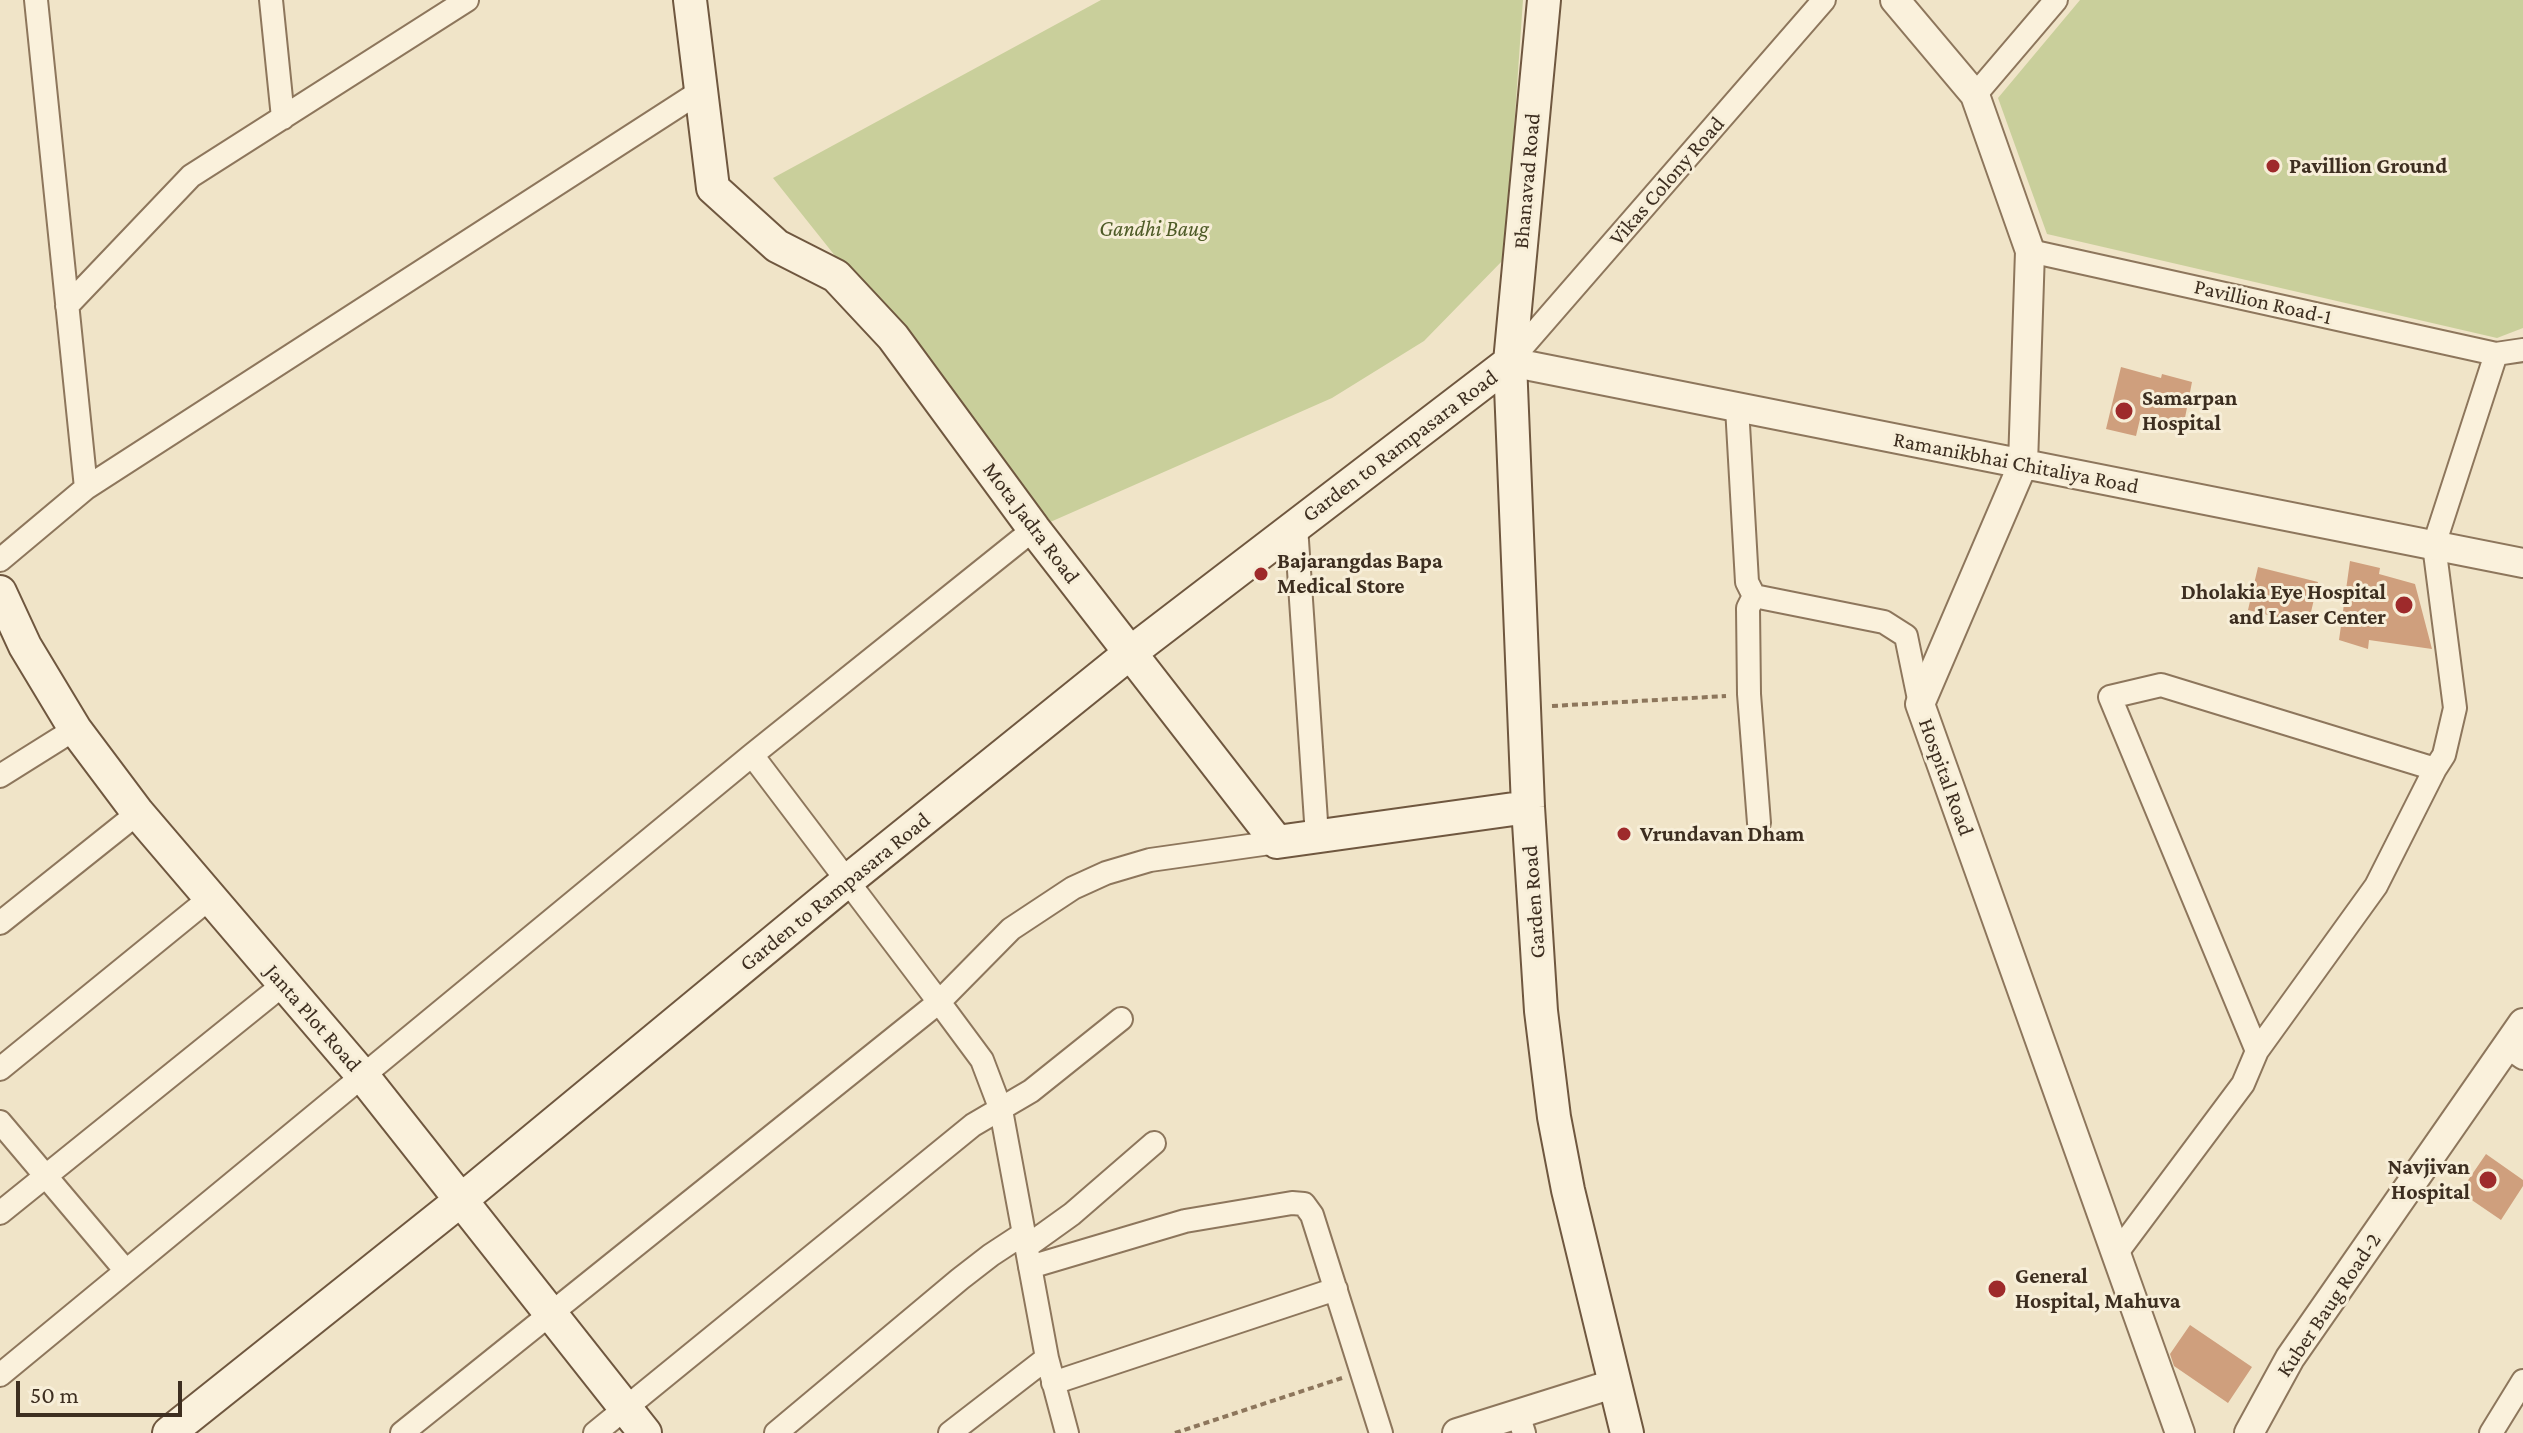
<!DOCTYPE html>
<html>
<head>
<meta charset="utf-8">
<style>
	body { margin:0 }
	#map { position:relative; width:2523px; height:1433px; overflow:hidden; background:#f0e4c8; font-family:"Crimson Pro",serif }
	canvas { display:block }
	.scale { position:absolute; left:16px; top:1381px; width:166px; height:36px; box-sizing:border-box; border:4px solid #3d2e20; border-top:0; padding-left:10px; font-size:24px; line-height:28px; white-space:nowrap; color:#3d2e20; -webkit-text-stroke:6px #f7eed8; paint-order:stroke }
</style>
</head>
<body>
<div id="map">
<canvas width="2523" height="1433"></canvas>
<div class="scale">50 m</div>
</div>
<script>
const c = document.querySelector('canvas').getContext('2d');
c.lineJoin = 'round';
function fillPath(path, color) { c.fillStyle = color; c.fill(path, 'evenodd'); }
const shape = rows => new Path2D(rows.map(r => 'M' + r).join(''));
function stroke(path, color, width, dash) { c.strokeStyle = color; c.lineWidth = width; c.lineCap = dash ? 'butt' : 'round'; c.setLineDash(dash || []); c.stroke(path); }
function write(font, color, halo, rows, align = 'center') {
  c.font = font + ' "Crimson Pro",serif'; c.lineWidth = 6; c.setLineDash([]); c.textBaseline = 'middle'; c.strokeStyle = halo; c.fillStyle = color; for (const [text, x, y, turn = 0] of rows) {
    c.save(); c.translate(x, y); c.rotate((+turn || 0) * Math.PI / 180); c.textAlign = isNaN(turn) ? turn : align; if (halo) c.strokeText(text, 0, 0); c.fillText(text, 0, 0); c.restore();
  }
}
fillPath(shape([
	[1101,0,1523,0,1505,258,1424,341,1332,398,1048,523,773,178],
	[2080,0,2523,0,2523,328,2497,338,2047,234,1998,98]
]), '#c9cf9b');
fillPath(shape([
	[2121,367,2161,378,2162,374,2192,382,2183,428,2140,419,2136,436,2106,429],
	[2350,561,2380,568,2379,574,2415,584,2432,649,2369,640,2368,649,2339,640],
	[2258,567,2318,582,2308,625,2248,610],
	[2486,1154,2523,1180,2523,1186,2501,1220,2460,1192],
	[2190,1325,2252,1367,2228,1403,2174,1366,2170,1354]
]), '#cf9f7d');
const minor = shape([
	[271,0,283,118],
	[1975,95,2056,0],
	[2030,251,2496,354,2434,545,2455,708,2444,755,2435,769,2376,886,2257,1051,2243,1084,2116,1254],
	[67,306,191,176,467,0],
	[2496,354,2523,350],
	[1510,361,1824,0],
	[1737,407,1747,582,1754,596,1884,622,1906,636,1920,704],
	[86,488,701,91],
	[1296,526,1317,836],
	[0,560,86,488,36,0],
	[1754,596,1748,608,1749,694,1759,823],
	[752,755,939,1002,1011,929,1073,888,1106,873,1150,860,1277,842],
	[0,776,75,729],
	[0,923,138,813],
	[2507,1047,2523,1058],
	[2257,1051,2110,697,2161,685,2435,769],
	[0,1069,210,898],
	[0,1122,126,1271],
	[0,1213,284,984],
	[1026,1247,1072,1214,1154,1143],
	[1030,1267,1185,1221,1292,1203,1304,1204,1312,1215,1381,1433],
	[0,1375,752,755,1034,529],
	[1053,1383,1336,1289],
	[1518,1414,1524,1433],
	[402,1433,939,1002,982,1060,1001,1110,1047,1358,1067,1433],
	[595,1433,973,1125,1031,1091,1121,1019],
	[776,1433,960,1279,991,1255,1023,1234],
	[950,1433,1047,1358],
	[2491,1433,2523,1381]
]);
const tertiary = shape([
	[1895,0,1975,95,2030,251,2023,464,1920,704,2180,1433],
	[1510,362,2523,563],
	[1457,1433,1613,1384],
	[2249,1433,2290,1358,2523,1023]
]);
const secondary = shape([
	[690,0,713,188,777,246,836,276,893,337,1034,529,1277,842,1528,807],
	[1544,0,1510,362,1528,807,1541,1011,1554,1117,1568,1190,1627,1433],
	[0,592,25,646,75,729,138,813,362,1075,645,1433],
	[169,1433,461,1200,847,881,1130,653,1510,362]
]);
stroke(minor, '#8d765c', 26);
stroke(tertiary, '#8d765c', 32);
stroke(secondary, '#6f573f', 36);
stroke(shape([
	[1552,706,1726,696],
	[1175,1433,1342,1378]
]), '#8d765c', 4, [6, 4]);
stroke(minor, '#faf1dc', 22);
stroke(tertiary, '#faf1dc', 28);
stroke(secondary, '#faf1dc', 32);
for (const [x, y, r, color] of [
	[2273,166,8,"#9e2a2b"],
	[2124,411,10,"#9e2a2b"],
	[1261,574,8,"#9e2a2b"],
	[2404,605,10,"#9e2a2b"],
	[1624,834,8,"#9e2a2b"],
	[2488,1180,10,"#9e2a2b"],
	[1997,1289,10,"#9e2a2b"]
]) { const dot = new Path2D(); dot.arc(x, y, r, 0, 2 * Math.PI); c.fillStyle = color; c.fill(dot); stroke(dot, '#f7eed8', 3); }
write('bold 22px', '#3d2e20', '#f7eed8', [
	["Pavillion Ground",2289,166],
	["Samarpan",2142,398],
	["Hospital",2142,423],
	["Bajarangdas Bapa",1277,561],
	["Medical Store",1277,586],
	["Dholakia Eye Hospital",2386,592,"right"],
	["and Laser Center",2386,617,"right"],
	["Vrundavan Dham",1640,834],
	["Navjivan",2470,1167,"right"],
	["Hospital",2470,1192,"right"],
	["General",2015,1276],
	["Hospital, Mahuva",2015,1301]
], 'left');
write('22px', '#3d2e20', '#f7eed8', [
	["Bhanavad Road",1527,181,-85],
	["Vikas Colony Road",1667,181,-49],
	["Pavillion Road-1",2263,302,13],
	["Garden to Rampasara Road",1400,446,-37],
	["Ramanikbhai Chitaliya Road",2016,463,11],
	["Mota Jadra Road",1031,523,53],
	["Hospital Road",1946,777,70],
	["Garden to Rampasara Road",835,892,-39],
	["Garden Road",1534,902,-94],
	["Janta Plot Road",313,1018,49],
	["Kuber Baug Road-2",2329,1305,-56]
]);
write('italic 22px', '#4d5a26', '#f7eed8', [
	["Gandhi Baug",1154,229]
]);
</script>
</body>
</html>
